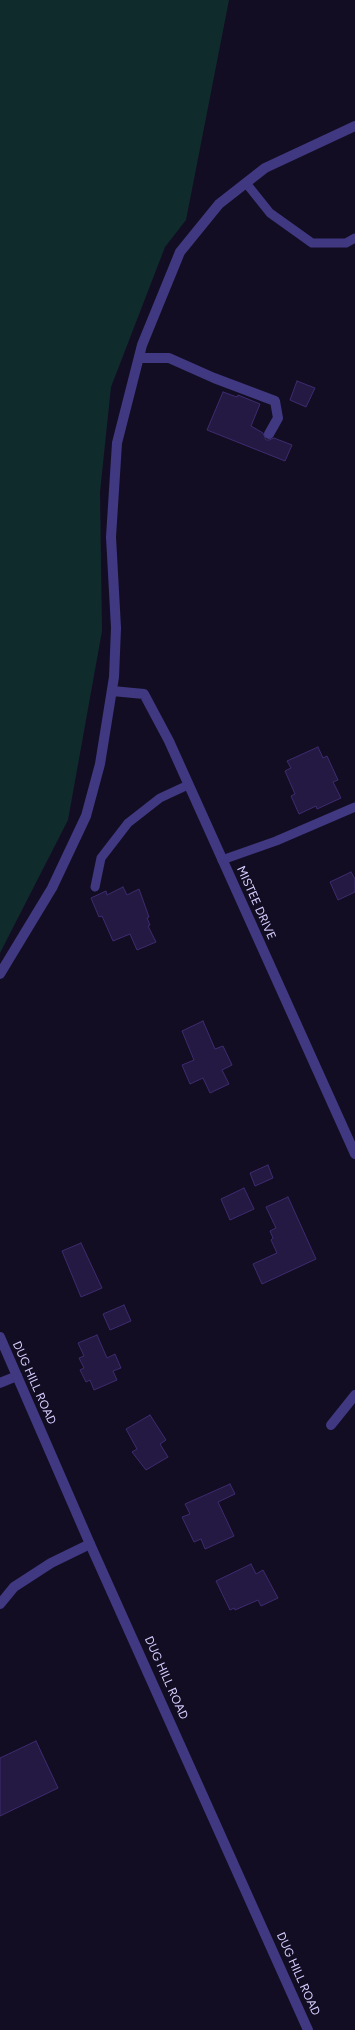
<!DOCTYPE html>
<html>
<head>
<meta charset="utf-8">
<style>
	body { margin:0 }
	canvas { display:block; background:#120d22 }
</style>
</head>
<body>
<canvas width="355" height="2030"></canvas>
<script>
const c = document.querySelector('canvas').getContext('2d');
c.lineJoin = 'round';
function fillPath(path, color) { c.fillStyle = color; c.fill(path, 'evenodd'); }
const shape = rows => new Path2D(rows.map(r => 'M' + r).join(''));
function stroke(path, color, width, dash) { c.strokeStyle = color; c.lineWidth = width; c.lineCap = dash ? 'butt' : 'round'; c.setLineDash(dash || []); c.stroke(path); }
function write(font, color, halo, rows, align = 'center') {
  c.font = font + ' Figtree,sans-serif'; c.lineWidth = 4; c.setLineDash([]); c.textBaseline = 'middle'; c.strokeStyle = halo; c.fillStyle = color; for (const [text, x, y, turn = 0] of rows) {
    c.save(); c.translate(x, y); c.rotate((+turn || 0) * Math.PI / 180); c.textAlign = isNaN(turn) ? turn : align; if (halo) c.strokeText(text, 0, 0); c.fillText(text, 0, 0); c.restore();
  }
}
fillPath(shape([
	[0,0,229,0,186,220,165,247,111,387,100,492,102,631,68,820,0,953]
]), '#102b2c');
const building = shape([
	[297,381,315,388,306,407,290,400,297,381],
	[223,392,237,397,238,395,260,404,251,426,263,433,266,440,269,440,274,438,292,445,285,461,207,430,223,392],
	[318,747,323,758,327,756,338,780,333,782,341,798,317,809,316,806,299,814,291,796,295,794,285,771,291,768,287,761,318,747],
	[351,872,355,879,355,892,338,900,330,882,351,872],
	[123,887,127,895,139,889,149,917,147,918,150,925,148,926,156,942,137,950,130,934,113,941,102,916,99,917,91,898,106,891,107,895,123,887],
	[203,1021,215,1049,223,1046,232,1065,222,1070,229,1084,210,1093,203,1078,190,1084,182,1065,194,1060,182,1031,203,1021],
	[268,1165,273,1178,255,1186,250,1173,268,1165],
	[244,1188,254,1209,230,1220,221,1199,244,1188],
	[288,1197,316,1259,262,1284,253,1264,277,1253,271,1240,273,1238,270,1231,276,1228,266,1207,288,1197],
	[81,1243,102,1288,81,1297,62,1251,81,1243],
	[124,1305,131,1321,110,1330,103,1314,124,1305],
	[97,1335,107,1358,115,1354,121,1368,113,1371,117,1380,94,1390,90,1380,86,1382,80,1370,84,1368,79,1358,84,1356,78,1343,97,1335],
	[150,1415,166,1440,160,1444,168,1457,146,1470,132,1452,137,1449,126,1429,150,1415],
	[230,1484,235,1494,218,1502,234,1536,205,1549,201,1539,194,1542,182,1517,190,1514,185,1504,230,1484],
	[251,1564,256,1574,263,1570,278,1598,261,1606,258,1600,235,1610,234,1608,230,1610,216,1581,251,1564],
	[36,1741,58,1788,0,1816,0,1758,36,1741]
]);
fillPath(building, '#241943');
stroke(building, '#3d2b6f', 1);
stroke(shape([
	[246,183,270,213,312,243,346,243,355,238],
	[222,860,276,841,355,807],
	[95,887,101,858,128,823,160,798,188,785]
]), '#403881', 9);
stroke(shape([
	[139,358,169,358,214,378,275,401,278,418,269,434],
	[112,691,144,694,169,741,355,1154],
	[0,974,52,888,86,816,100,764,114,677,116,628,111,537,117,443,142,345,180,252,219,204,265,168,355,126],
	[0,1383,17,1376],
	[331,1425,355,1395],
	[0,1604,14,1587,51,1563,90,1544]
]), '#403881', 10);
stroke(shape([
	[0,1337,90,1544,308,2030]
]), '#403881', 10);
write('12px', '#d7ceff', '#120d22', [
	["MISTEE DRIVE",256,903,66],
	["DUG HILL ROAD",34,1383,66],
	["DUG HILL ROAD",166,1678,66],
	["DUG HILL ROAD",298,1974,66]
]);
</script>
</body>
</html>
